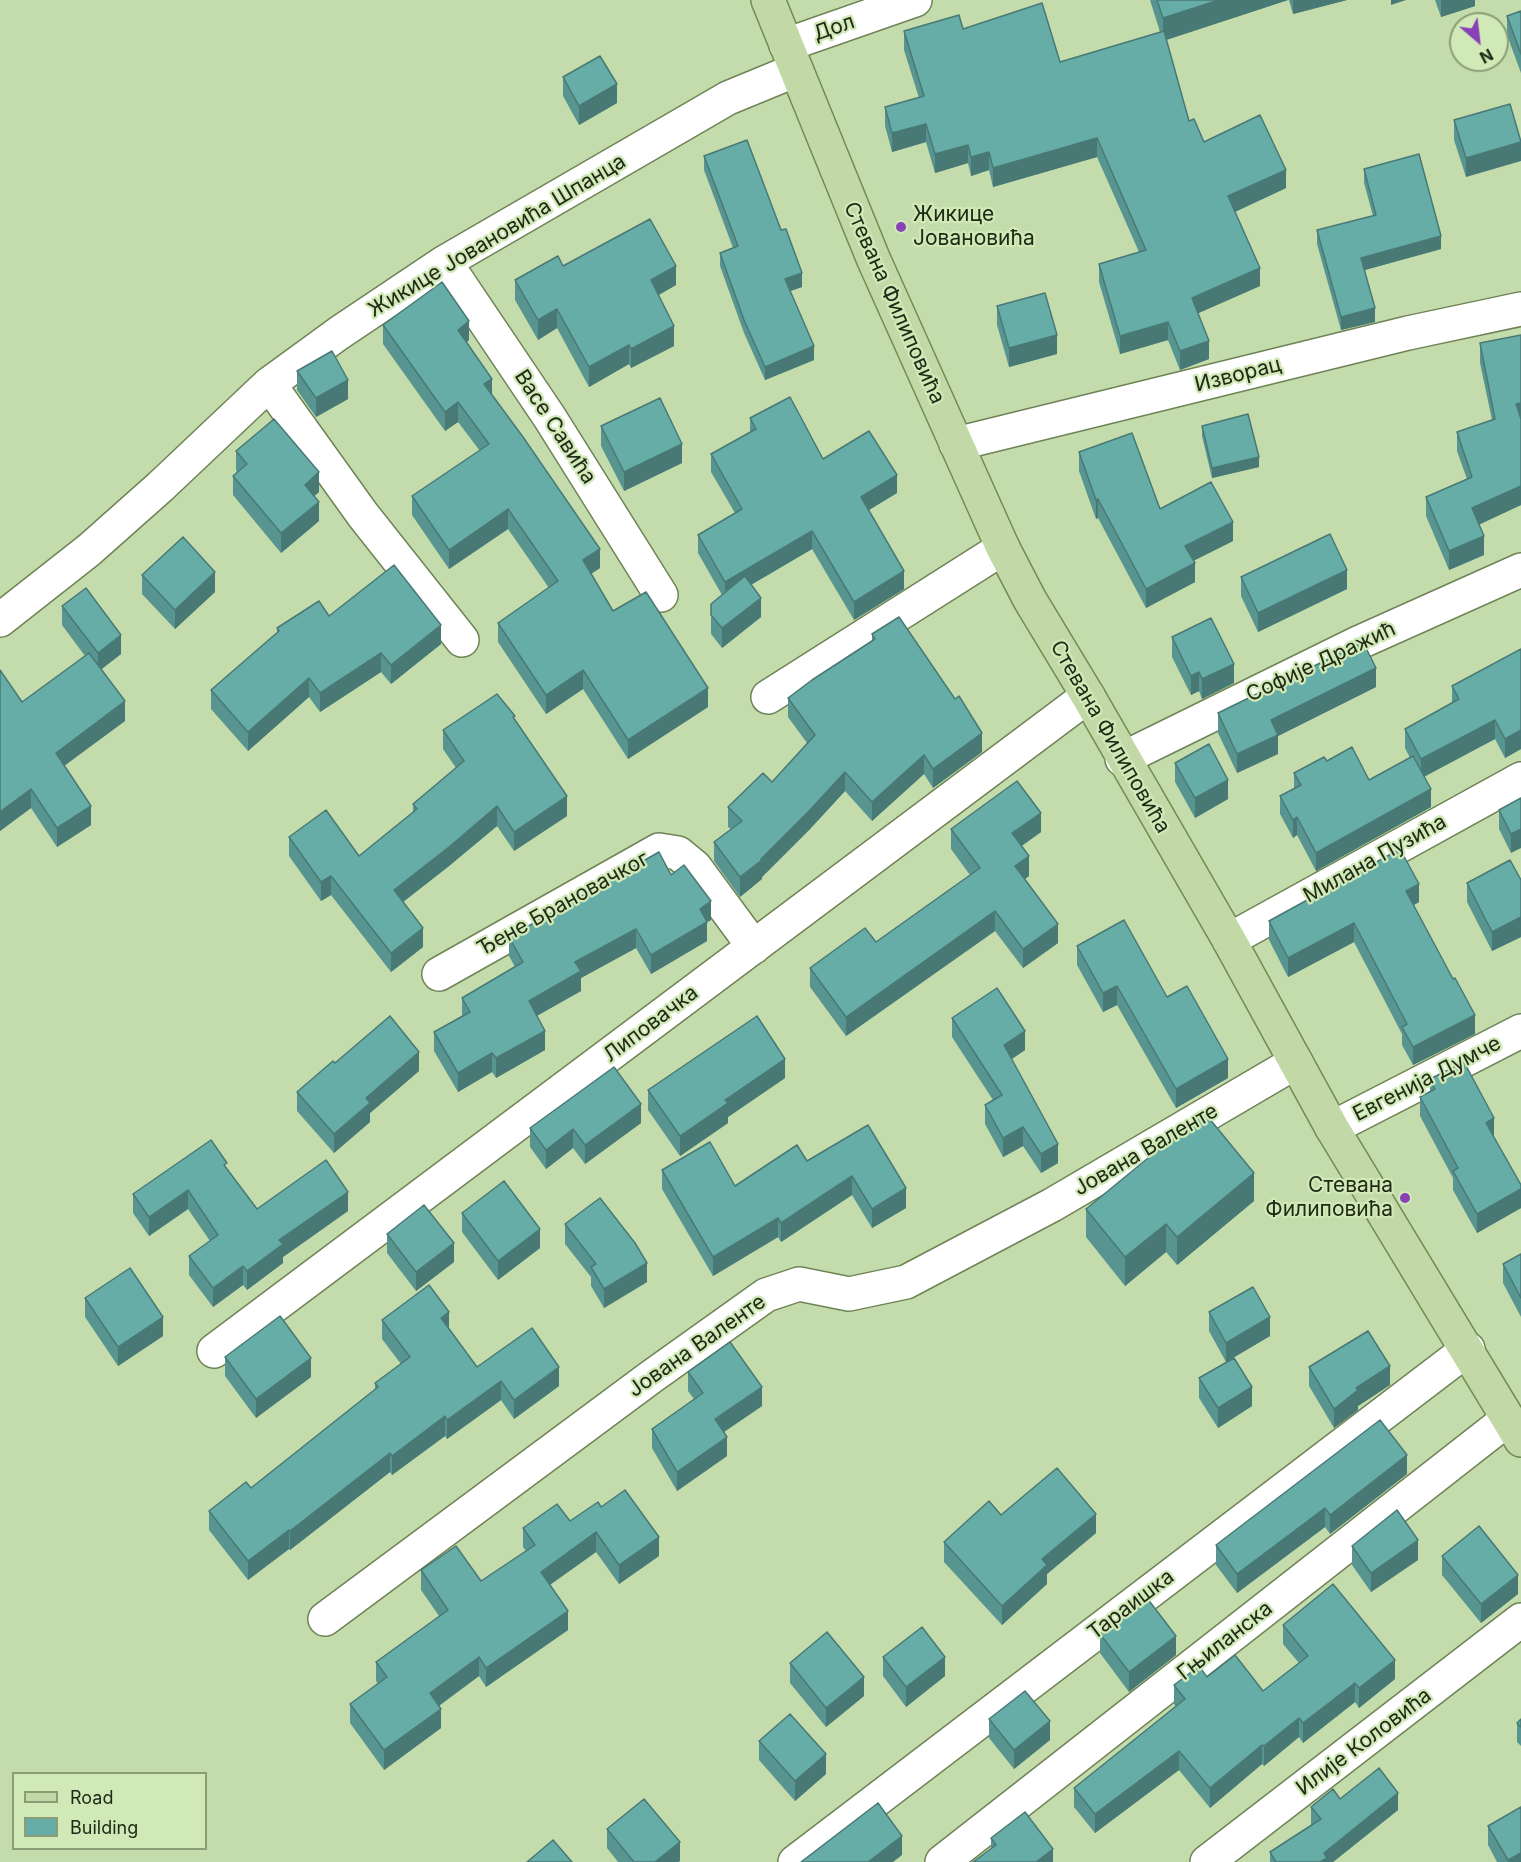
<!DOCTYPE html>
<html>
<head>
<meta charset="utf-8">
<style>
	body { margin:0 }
	#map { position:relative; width:1521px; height:1862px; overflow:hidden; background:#c4dcab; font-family:Inter,sans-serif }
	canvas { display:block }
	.legend { position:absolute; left:12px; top:1772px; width:195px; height:78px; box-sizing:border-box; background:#d0e9b7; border:2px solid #8a9d77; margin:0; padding:8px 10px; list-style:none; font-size:18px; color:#212a17 }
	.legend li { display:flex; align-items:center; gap:12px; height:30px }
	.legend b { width:30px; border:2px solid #8a9d77 }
	.north { position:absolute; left:1449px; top:12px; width:60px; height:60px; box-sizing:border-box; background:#d0e9b7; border:2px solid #8a9d77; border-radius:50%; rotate:152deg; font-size:16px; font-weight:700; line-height:24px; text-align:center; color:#212a17 }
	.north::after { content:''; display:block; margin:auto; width:21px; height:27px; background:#8842b6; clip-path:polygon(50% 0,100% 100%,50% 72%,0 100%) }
</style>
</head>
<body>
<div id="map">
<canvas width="1521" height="1862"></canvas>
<ul class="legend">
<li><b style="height:8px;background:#c2d9a7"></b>Road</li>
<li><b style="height:16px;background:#67ada7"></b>Building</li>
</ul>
<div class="north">N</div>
</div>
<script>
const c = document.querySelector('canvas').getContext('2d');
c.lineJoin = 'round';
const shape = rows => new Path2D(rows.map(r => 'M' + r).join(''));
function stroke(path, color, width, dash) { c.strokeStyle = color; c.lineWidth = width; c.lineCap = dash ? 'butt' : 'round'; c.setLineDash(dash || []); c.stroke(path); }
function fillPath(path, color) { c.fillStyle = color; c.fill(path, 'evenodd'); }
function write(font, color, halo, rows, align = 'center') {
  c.font = font + ' Inter,sans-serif'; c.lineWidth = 4.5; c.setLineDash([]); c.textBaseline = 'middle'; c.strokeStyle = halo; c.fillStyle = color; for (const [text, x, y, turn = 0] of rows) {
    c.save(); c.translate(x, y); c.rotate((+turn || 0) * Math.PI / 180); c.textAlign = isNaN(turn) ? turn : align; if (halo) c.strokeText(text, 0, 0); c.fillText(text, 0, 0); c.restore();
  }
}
const minor = shape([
	[786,45,915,0],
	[445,262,550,418,661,595],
	[269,384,363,515,462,640],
	[956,444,1408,333,1521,309],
	[0,620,89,550,160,487,269,384,339,333,445,262,728,98,796,70],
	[768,697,1003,548],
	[1122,759,1358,643,1521,570],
	[1229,940,1521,779],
	[439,974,659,850,678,853,695,867,754,947],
	[1332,1128,1521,1031],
	[214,1351,1088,696],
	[325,1619,651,1377,766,1295,799,1284,849,1294,906,1282,1052,1205,1296,1062],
	[795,1862,1468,1349],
	[942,1862,1508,1419],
	[1207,1862,1521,1620]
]);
const major = shape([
	[768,0,873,258,1003,548,1030,600,1088,696,1229,940,1332,1128,1521,1440]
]);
stroke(minor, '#6e8356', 36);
stroke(major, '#708c4f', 36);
stroke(minor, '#fff', 33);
stroke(major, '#c2d9a7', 33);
fillPath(shape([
	[1150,0,1288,0,1166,40,1189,121,1204,142,1286,188,1235,212,1260,286,1198,313,1209,359,1180,370,1168,340,1120,354,1099,282,1099,264,1139,252,1097,157,993,187,989,170,971,176,968,163,935,173,926,142,892,152,885,126,885,107,919,98,904,50,904,31,963,29,1060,62,1160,32],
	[1289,0,1347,0,1293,14],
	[1435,0,1475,0,1475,6,1441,17],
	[1521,11,1521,73,1507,35,1507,16],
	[563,77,617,103,579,125,563,96],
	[1454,120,1521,141,1466,177,1454,140],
	[704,156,802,287,790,291,814,360,765,380,744,333,720,266,720,253,733,248,704,170],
	[1364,169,1441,249,1365,270,1375,322,1341,330,1317,244,1317,230,1373,216,1364,183],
	[563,266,676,285,659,295,674,346,631,368,629,364,589,387,557,328,538,340,515,300,515,280],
	[997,306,1057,354,1009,367,997,325],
	[383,325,469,340,467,342,492,396,600,568,591,574,613,611,708,707,628,759,583,689,546,714,498,642,498,623,549,588,508,529,449,569,412,515,412,496,480,451,458,422,445,431,383,344],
	[1480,343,1521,505,1479,524,1484,555,1449,570,1426,516,1426,497,1467,479,1457,451,1457,432,1492,420,1480,363],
	[297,371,348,399,316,417,297,390],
	[750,418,823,459,897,493,868,510,904,589,854,620,812,549,751,585,761,617,722,648,711,634,711,604,722,595,698,553,698,535,735,513,711,472,711,454,750,432],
	[601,426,682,463,624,491,601,446],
	[1202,426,1259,467,1212,478,1202,436],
	[236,451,319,492,314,496,319,521,281,553,233,495,233,476,237,472,236,470],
	[1079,452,1160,509,1233,541,1193,561,1195,582,1146,608,1098,518,1096,519,1079,471],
	[142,575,215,592,175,629,142,594],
	[1241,577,1347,589,1258,632,1241,596],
	[62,606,121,654,101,669,125,721,64,765,91,825,57,847,31,808,0,831,0,670,22,702,85,656,62,625],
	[329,616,441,644,391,684,381,672,320,712,309,697,248,751,211,709,211,690,277,633,277,628],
	[872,634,982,752,933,788,924,774,872,821,845,791,810,829,762,877,762,879,740,897,714,861,714,842,731,829,728,827,728,807,772,782,807,743,788,717,788,698,872,641],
	[1172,637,1234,683,1202,699,1199,691,1191,695,1172,657],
	[1521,649,1521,749,1505,758,1495,739,1424,777,1431,807,1316,871,1297,835,1293,838,1280,814,1280,796,1294,789,1294,773,1327,761,1369,780,1410,758,1405,748,1405,729,1452,703,1452,686],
	[1376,687,1278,736,1278,754,1237,773,1218,733,1218,713],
	[515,720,567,816,514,851,497,826,449,866,403,902,423,947,391,972,331,895,321,901,289,856,289,837,359,856,413,813,413,804,456,768,443,749,443,730],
	[1175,763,1228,799,1195,818,1175,782],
	[1521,798,1511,853,1499,829,1499,810],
	[951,829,1041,832,1021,846,1029,876,1025,879,1058,943,1023,968,995,931,846,1036,810,987,810,968,876,942,970,875,951,849],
	[671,875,711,920,707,922,707,941,651,974,636,948,581,978,581,991,537,1016,545,1050,496,1078,492,1072,458,1092,434,1051,434,1032,462,1016,462,998,515,967,509,956,509,937],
	[1521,880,1521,937,1492,951,1467,902,1467,883],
	[1419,902,1414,905,1475,1034,1413,1065,1402,1045,1402,1034,1354,942,1288,977,1269,940,1269,921],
	[1077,946,1167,997,1228,1078,1176,1108,1117,1005,1103,1012,1077,965],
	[952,1018,1025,1050,1012,1059,1058,1163,1041,1173,1023,1146,1003,1157,985,1124,985,1105,993,1100,952,1037],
	[335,1063,419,1071,370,1113,370,1122,334,1153,297,1111,297,1092],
	[785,1078,728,1117,728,1123,680,1156,648,1110,648,1090],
	[1430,1079,1494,1137,1521,1185,1521,1208,1477,1233,1453,1190,1453,1178,1420,1116,1420,1097,1430,1091],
	[641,1123,585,1164,573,1148,546,1169,530,1147,530,1128],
	[868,1125,906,1208,872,1228,852,1195,781,1242,778,1237,713,1276,662,1189,662,1170,735,1186,807,1161],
	[227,1169,257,1209,348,1211,283,1257,283,1263,247,1290,243,1285,213,1307,189,1275,189,1256,210,1241,188,1209,149,1236,133,1213,133,1194],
	[1254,1201,1177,1265,1166,1252,1125,1286,1086,1237,1086,1209],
	[462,1213,540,1248,498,1280,462,1232],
	[565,1224,647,1282,604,1308,591,1286,591,1277,565,1244],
	[387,1234,454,1262,416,1291,387,1253],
	[1521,1254,1521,1317,1503,1283,1503,1264],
	[85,1298,163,1336,118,1366,85,1317],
	[1209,1312,1270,1336,1226,1362,1209,1331],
	[382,1320,449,1328,477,1367,559,1386,514,1419,501,1400,447,1439,445,1436,392,1475,390,1472,290,1550,289,1549,248,1580,209,1530,209,1511,251,1488,375,1390,375,1383,401,1364,382,1339],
	[225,1357,311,1377,256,1418,225,1376],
	[1309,1367,1390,1385,1358,1406,1358,1410,1334,1428,1309,1386],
	[688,1372,762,1406,724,1432,727,1456,677,1491,652,1448,652,1429,694,1399,688,1391],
	[1199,1378,1252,1406,1218,1428,1199,1398],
	[1407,1474,1330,1534,1325,1527,1237,1593,1216,1565,1216,1545],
	[601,1507,659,1556,619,1584,596,1552,550,1585,568,1630,486,1687,479,1676,439,1706,441,1728,384,1770,350,1723,350,1704,378,1684,376,1681,376,1662,439,1616,421,1590,421,1570,481,1581,526,1551,523,1547,523,1528,570,1521],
	[1001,1515,1096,1533,1047,1574,1047,1584,1002,1625,944,1562,944,1542],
	[1352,1546,1418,1560,1371,1592,1352,1565],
	[1442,1556,1518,1594,1481,1623,1442,1575],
	[1283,1625,1395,1679,1359,1708,1355,1702,1303,1743,1299,1737,1264,1766,1262,1764,1210,1808,1179,1770,1095,1833,1074,1807,1074,1788,1176,1707,1174,1704,1174,1685,1207,1677,1263,1691,1299,1663,1283,1644],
	[1100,1634,1176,1655,1129,1692,1100,1653],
	[883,1657,945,1676,906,1707,883,1676],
	[790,1663,864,1696,826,1727,790,1683],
	[989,1719,1050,1740,1014,1769,989,1738],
	[1521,1719,1521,1746,1517,1742,1517,1723],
	[759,1741,826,1774,795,1801,759,1760],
	[1340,1799,1398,1810,1333,1862,1270,1862,1270,1852,1312,1825,1311,1823,1311,1807],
	[1488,1826,1521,1862,1497,1862,1488,1845],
	[607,1829,680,1861,678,1862,618,1862,607,1848],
	[991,1838,1053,1862,991,1849]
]), '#599590');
fillPath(shape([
	[1219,0,1288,0,1163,41,1163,18],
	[1293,0,1347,0,1293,14],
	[1391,0,1406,0,1391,5],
	[1441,0,1475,0,1475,6,1441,17],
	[617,84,617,103,579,125,579,106],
	[926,124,926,142,892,152,892,133],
	[1097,138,1097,157,993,187,993,168],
	[1521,142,1521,161,1466,177,1466,158],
	[968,145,968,163,935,173,935,154],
	[989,152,989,170,971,176,971,157],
	[1286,170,1286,188,1228,215,1228,196],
	[1441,236,1441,249,1361,271,1361,258],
	[676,266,676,285,651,299,651,280],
	[1260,268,1260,286,1192,316,1192,298],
	[802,273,802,287,785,293,785,279],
	[1375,308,1375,322,1341,330,1341,317],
	[557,309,557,328,538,340,538,320],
	[469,321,469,340,458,349,458,330],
	[1168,322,1168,340,1120,354,1120,336],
	[674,326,674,346,631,368,631,349],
	[1057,335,1057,354,1009,367,1009,348],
	[1209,341,1209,359,1180,370,1180,351],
	[629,345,629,364,589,387,589,367],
	[814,346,814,360,765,380,765,367],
	[492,379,492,398,484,384],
	[348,380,348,399,316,417,316,398],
	[458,402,458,422,445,431,445,412],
	[1521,403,1521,422,1516,404],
	[682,444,682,463,624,491,624,472],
	[1259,457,1259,467,1212,478,1212,468],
	[319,472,319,492,305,504,305,485],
	[897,475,897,493,861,515,861,497],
	[1521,486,1521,505,1472,528,1472,508],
	[1098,499,1098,518,1096,519,1096,500],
	[319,502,319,521,281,553,281,533],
	[508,509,508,529,449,569,449,550],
	[1233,522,1233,541,1185,565,1185,546],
	[812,531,812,549,725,600,725,582],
	[1484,536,1484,555,1449,570,1449,551],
	[600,549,600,568,583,579,583,560],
	[1195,563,1195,582,1146,608,1146,589],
	[1347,570,1347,589,1258,632,1258,613],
	[904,571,904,589,854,620,854,602],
	[215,572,215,592,175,629,175,610],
	[761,598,761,617,722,648,722,628],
	[441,625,441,644,391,684,391,665],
	[121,635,121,654,98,672,98,653],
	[381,653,381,672,320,712,320,693],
	[1234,664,1234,683,1202,699,1202,679],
	[1376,668,1376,687,1278,736,1278,754,1237,773,1237,754,1271,720],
	[583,670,583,689,546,714,546,695],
	[1199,672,1199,691,1191,695,1191,676],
	[309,678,309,697,248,751,248,732],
	[708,688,708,707,628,759,628,740],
	[125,701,125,721,56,772,56,753],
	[1495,720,1495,739,1421,778,1421,759],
	[1521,730,1521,749,1505,758,1505,739],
	[982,733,982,752,933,788,933,769],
	[924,755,924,774,872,821,872,802],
	[845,772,845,791,810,829,762,877,762,879,740,897,740,877,761,859],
	[1228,780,1228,799,1195,818,1195,798],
	[31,789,31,808,0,831,0,812],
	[1431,789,1431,807,1316,871,1316,853],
	[567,796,567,816,514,851,514,832],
	[91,806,91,825,57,847,57,828],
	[497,806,497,826,449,866,394,909,394,890],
	[1041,813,1041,832,1012,853,1012,833],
	[1297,817,1297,835,1293,838,1293,820],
	[1521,829,1521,848,1511,853,1511,834],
	[1029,856,1029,876,1015,886,1015,866],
	[331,876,331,895,321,901,321,882],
	[1419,884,1419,902,1406,909,1406,891],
	[711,901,711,920,707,922,707,941,651,974,651,955,700,909],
	[995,911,995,931,846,1036,846,1017],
	[1521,917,1521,937,1492,951,1492,932],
	[1354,923,1354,942,1288,977,1288,958],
	[1058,924,1058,943,1023,968,1023,949],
	[423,928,423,947,391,972,391,953],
	[636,929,636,948,581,978,581,991,529,1020,529,1001,575,962],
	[1117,986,1117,1005,1103,1012,1103,993],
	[1475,1015,1475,1034,1413,1065,1413,1047],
	[545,1031,545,1050,496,1078,496,1058],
	[1025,1031,1025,1050,1004,1064,1004,1045],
	[419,1052,419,1071,370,1113,370,1122,334,1153,334,1134,366,1098],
	[492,1053,492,1072,458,1092,458,1073],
	[785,1059,785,1078,728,1117,728,1123,680,1156,680,1136,725,1100],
	[1228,1059,1228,1078,1176,1108,1176,1089],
	[641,1104,641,1123,585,1164,585,1145],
	[1494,1118,1494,1137,1486,1123],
	[1023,1127,1023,1146,1003,1157,1003,1138],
	[573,1129,573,1148,546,1169,546,1150],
	[1058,1144,1058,1163,1041,1173,1041,1154],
	[1254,1173,1254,1201,1177,1265,1177,1237],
	[852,1176,852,1195,781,1242,781,1223],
	[906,1188,906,1208,872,1228,872,1209],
	[1521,1189,1521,1208,1477,1233,1477,1214],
	[188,1190,188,1209,149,1236,149,1217],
	[348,1192,348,1211,283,1257,283,1263,247,1290,247,1271,279,1240],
	[778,1218,778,1237,713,1276,713,1257],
	[1166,1224,1166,1252,1125,1286,1125,1257],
	[540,1229,540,1248,498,1280,498,1261],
	[454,1243,454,1262,416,1291,416,1272],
	[647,1263,647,1282,604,1308,604,1289],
	[243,1266,243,1285,213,1307,213,1288],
	[449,1312,449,1332,441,1318],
	[163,1317,163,1336,118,1366,118,1347],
	[1270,1317,1270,1336,1226,1362,1226,1343],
	[311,1358,311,1377,256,1418,256,1399],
	[1390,1366,1390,1385,1358,1406,1358,1410,1334,1428,1334,1409,1356,1388],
	[559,1367,559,1386,514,1419,514,1400],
	[501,1381,501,1400,447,1439,447,1420],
	[762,1387,762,1406,715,1438,715,1419],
	[1252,1387,1252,1406,1218,1428,1218,1408],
	[445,1416,445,1436,392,1475,392,1456],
	[727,1437,727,1456,677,1491,677,1472],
	[390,1453,390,1472,290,1550,290,1531],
	[1407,1455,1407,1474,1330,1534,1330,1515],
	[1325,1508,1325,1527,1237,1593,1237,1574],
	[1096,1514,1096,1533,1047,1574,1047,1584,1002,1625,1002,1606,1042,1559],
	[289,1530,289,1549,248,1580,248,1561],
	[596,1532,596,1552,541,1591,541,1572],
	[659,1537,659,1556,619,1584,619,1565],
	[1418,1540,1418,1560,1371,1592,1371,1573],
	[1518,1575,1518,1594,1481,1623,1481,1604],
	[568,1611,568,1630,486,1687,486,1668],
	[1176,1636,1176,1655,1129,1692,1129,1672],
	[479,1657,479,1676,430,1712,430,1693],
	[945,1657,945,1676,906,1707,906,1687],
	[1395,1660,1395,1679,1359,1708,1359,1688],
	[864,1677,864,1696,826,1727,826,1708],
	[1355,1683,1355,1702,1303,1743,1303,1723],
	[441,1709,441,1728,384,1770,384,1750],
	[1299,1718,1299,1737,1264,1766,1264,1746],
	[1050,1721,1050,1740,1014,1769,1014,1750],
	[1262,1745,1262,1764,1210,1808,1210,1788],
	[1179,1751,1179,1770,1095,1833,1095,1814],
	[826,1754,826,1774,795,1801,795,1781],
	[1398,1793,1398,1810,1333,1862,1320,1862,1324,1853],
	[902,1836,902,1855,893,1862,868,1862],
	[680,1842,680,1861,678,1862,655,1862],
	[1053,1849,1053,1862,1036,1862],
	[1521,1853,1521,1862,1508,1862,1508,1860]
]), '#487975');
const building = shape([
	[1157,0,1219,0,1163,18,1157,0],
	[1042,3,1060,62,1164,31,1189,121,1194,119,1204,142,1260,115,1286,170,1228,196,1260,268,1192,298,1209,341,1180,351,1168,322,1120,336,1099,264,1146,250,1097,138,993,168,989,152,971,157,968,145,935,154,926,124,892,133,885,107,924,96,904,31,959,15,963,29,1042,3],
	[1521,11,1521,54,1507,16,1521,11],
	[600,56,617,84,579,106,563,77,600,56],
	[1510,104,1521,142,1466,158,1454,120,1510,104],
	[747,140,781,230,786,229,802,273,785,279,814,346,765,367,744,320,720,253,738,246,704,156,747,140],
	[1419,154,1441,236,1361,258,1375,308,1341,317,1317,230,1376,215,1364,169,1419,154],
	[650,219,676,266,651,280,674,326,631,349,629,345,589,367,557,309,538,320,515,280,558,256,563,266,650,219],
	[442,282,469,321,458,330,492,379,484,384,523,437,600,549,583,560,613,611,646,592,708,688,628,740,583,670,546,695,498,623,558,581,508,509,449,550,412,496,489,444,458,402,445,412,383,325,442,282],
	[1045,293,1057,335,1009,348,997,306,1045,293],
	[1521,335,1521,403,1516,404,1521,419,1521,486,1472,508,1484,536,1449,551,1426,497,1472,477,1457,432,1495,419,1480,343,1521,335],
	[332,351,348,380,316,398,297,371,332,351],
	[790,397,823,459,869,431,897,475,861,497,904,571,854,602,812,531,725,582,698,535,742,509,711,454,756,429,750,418,790,397],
	[660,398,682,444,624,472,601,426,660,398],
	[1248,414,1259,457,1212,468,1202,426,1248,414],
	[274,419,319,472,305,485,319,502,281,533,233,476,247,464,236,451,274,419],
	[1132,433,1160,509,1211,482,1233,522,1185,546,1195,563,1146,589,1098,499,1096,500,1079,452,1132,433],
	[1330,534,1347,570,1258,613,1241,577,1330,534],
	[183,537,215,572,175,610,142,575,183,537],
	[394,565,441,625,391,665,381,653,320,693,309,678,248,732,211,690,279,631,277,628,319,601,329,616,394,565],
	[745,576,761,598,722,628,711,615,711,604,745,576],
	[86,588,121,635,98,653,62,606,86,588],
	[899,617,955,699,959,696,982,733,933,769,924,755,872,802,845,772,810,810,761,859,762,860,740,877,714,842,742,821,728,807,763,773,772,782,815,735,788,698,812,680,875,639,872,634,899,617],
	[1211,618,1234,664,1202,679,1199,672,1191,676,1172,637,1211,618],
	[1363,642,1376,668,1271,720,1278,735,1237,754,1218,713,1363,642],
	[1521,649,1521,730,1505,739,1495,720,1421,759,1405,729,1459,699,1452,686,1521,649],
	[89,653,125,701,56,753,91,806,57,828,31,789,0,812,0,670,22,702,89,653],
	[497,694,515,716,513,717,567,796,514,832,497,806,449,847,394,890,423,928,391,953,331,876,321,882,289,837,326,810,359,856,417,809,413,804,464,761,443,730,497,694],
	[1209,744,1228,780,1195,798,1175,763,1209,744],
	[1352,747,1369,780,1413,756,1431,789,1316,853,1297,817,1293,820,1280,796,1301,785,1294,773,1324,757,1327,761,1352,747],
	[1017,781,1041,813,1012,833,1029,856,1015,866,1058,924,1023,949,995,911,846,1017,810,968,865,928,876,942,980,868,951,829,1017,781],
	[1521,798,1521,829,1511,834,1499,810,1521,798],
	[1400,849,1419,884,1406,891,1453,979,1455,978,1475,1015,1413,1047,1402,1027,1407,1024,1354,923,1288,958,1269,921,1400,849],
	[659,852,671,875,684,865,711,901,700,909,707,922,651,955,636,929,575,962,581,971,529,1001,545,1031,496,1058,492,1053,458,1073,434,1032,470,1012,462,998,523,962,509,937,659,852],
	[1510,860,1521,880,1521,917,1492,932,1467,883,1510,860],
	[1124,920,1167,997,1187,986,1228,1059,1176,1089,1117,986,1103,993,1077,946,1124,920],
	[997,988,1025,1031,1004,1045,1058,1144,1041,1154,1023,1127,1003,1138,985,1105,1002,1095,952,1018,997,988],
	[390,1016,419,1052,366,1098,370,1103,334,1134,297,1092,333,1061,335,1063,390,1016],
	[757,1016,785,1059,725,1100,728,1103,680,1136,648,1090,757,1016],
	[1464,1062,1494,1118,1486,1123,1521,1185,1521,1189,1477,1214,1453,1171,1458,1168,1420,1097,1435,1089,1430,1079,1464,1062],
	[614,1067,641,1104,585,1145,573,1129,546,1150,530,1128,614,1067],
	[1204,1112,1254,1173,1177,1237,1166,1224,1125,1257,1086,1209,1204,1112],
	[868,1125,906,1188,872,1209,852,1176,781,1223,778,1218,713,1257,662,1170,710,1142,735,1186,797,1145,807,1161,868,1125],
	[211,1140,227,1163,224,1165,257,1209,326,1160,348,1192,279,1240,283,1244,247,1271,243,1266,213,1288,189,1256,218,1235,188,1190,149,1217,133,1194,211,1140],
	[504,1181,540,1229,498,1261,462,1213,504,1181],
	[600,1198,635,1243,647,1263,604,1289,591,1267,596,1264,565,1224,600,1198],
	[424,1205,454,1243,416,1272,387,1234,424,1205],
	[1521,1254,1521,1298,1503,1264,1521,1254],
	[130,1268,163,1317,118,1347,85,1298,130,1268],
	[429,1285,449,1312,441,1318,477,1367,532,1328,559,1367,514,1400,501,1381,447,1420,445,1416,392,1456,390,1453,290,1531,289,1530,248,1561,209,1511,246,1482,251,1488,378,1387,375,1383,410,1357,382,1320,429,1285],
	[1253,1287,1270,1317,1226,1343,1209,1312,1253,1287],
	[280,1316,311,1358,256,1399,225,1357,280,1316],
	[1368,1331,1390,1366,1356,1388,1358,1390,1334,1409,1309,1367,1368,1331],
	[730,1342,762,1387,715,1419,727,1437,677,1472,652,1429,703,1393,688,1372,730,1342],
	[1234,1358,1252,1387,1218,1408,1199,1378,1234,1358],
	[1380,1420,1407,1455,1330,1515,1325,1508,1237,1574,1216,1545,1380,1420],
	[1057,1468,1096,1514,1042,1559,1047,1565,1002,1606,944,1542,989,1501,1001,1515,1057,1468],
	[625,1490,659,1537,619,1565,596,1532,541,1572,568,1611,486,1668,479,1657,430,1693,441,1709,384,1750,350,1704,387,1677,376,1662,448,1610,421,1570,456,1546,481,1581,535,1545,523,1528,557,1504,570,1521,598,1502,601,1507,625,1490],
	[1397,1510,1418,1540,1371,1573,1352,1546,1397,1510],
	[1479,1526,1518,1575,1481,1604,1442,1556,1479,1526],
	[1333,1584,1395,1660,1359,1688,1355,1683,1303,1723,1299,1718,1264,1746,1262,1745,1210,1788,1179,1751,1095,1814,1074,1788,1185,1699,1174,1685,1199,1666,1207,1677,1235,1655,1263,1691,1308,1656,1283,1625,1333,1584],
	[1147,1598,1176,1636,1129,1672,1100,1634,1147,1598],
	[922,1627,945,1657,906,1687,883,1657,922,1627],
	[827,1632,864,1677,826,1708,790,1663,827,1632],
	[1025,1691,1050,1721,1014,1750,989,1719,1025,1691],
	[790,1714,826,1754,795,1781,759,1741,790,1714],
	[1521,1719,1521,1727,1517,1723,1521,1719],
	[1379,1768,1398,1793,1324,1853,1327,1858,1320,1862,1276,1862,1270,1852,1321,1819,1311,1807,1333,1789,1340,1799,1379,1768],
	[644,1799,680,1842,655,1862,634,1862,607,1829,644,1799],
	[878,1803,902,1836,868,1862,801,1862,878,1803],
	[1521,1807,1521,1853,1508,1860,1488,1826,1521,1807],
	[1025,1812,1053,1849,1036,1862,973,1862,996,1845,991,1838,1025,1812],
	[553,1840,572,1862,527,1862,553,1840]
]);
fillPath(building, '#67ada7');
stroke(building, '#487975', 1.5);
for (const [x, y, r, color] of [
	[901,227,6,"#8842b6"],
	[1405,1198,6,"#8842b6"]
]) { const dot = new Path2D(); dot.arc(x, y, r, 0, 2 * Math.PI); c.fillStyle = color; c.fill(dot); stroke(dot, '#d0e9b7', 2); }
write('21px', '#212a17', '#d0e9b7', [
	["Дол",834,28,-19],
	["Жикице Јовановића Шпанца",497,236,-31],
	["Стевана Филиповића",894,303,66],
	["Изворац",1238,375,-14],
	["Васе Савића",555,427,57],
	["Софије Дражић",1321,662,-25],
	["Стевана Филиповића",1110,737,60],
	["Милана Пузића",1375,859,-29],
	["Ђене Брановачког",563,904,-29],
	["Липовачка",651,1024,-37],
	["Евгенија Думче",1427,1079,-27],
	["Јована Валенте",1146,1150,-30],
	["Јована Валенте",697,1346,-35],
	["Тараишка",1131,1605,-37],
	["Гњиланска",1225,1641,-38],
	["Илије Коловића",1364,1742,-37]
]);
write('21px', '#212a17', '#d0e9b7', [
	["Жикице",913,215],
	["Јовановића",913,239],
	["Стевана",1393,1186,"right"],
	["Филиповића",1393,1210,"right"]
], 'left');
</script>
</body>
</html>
